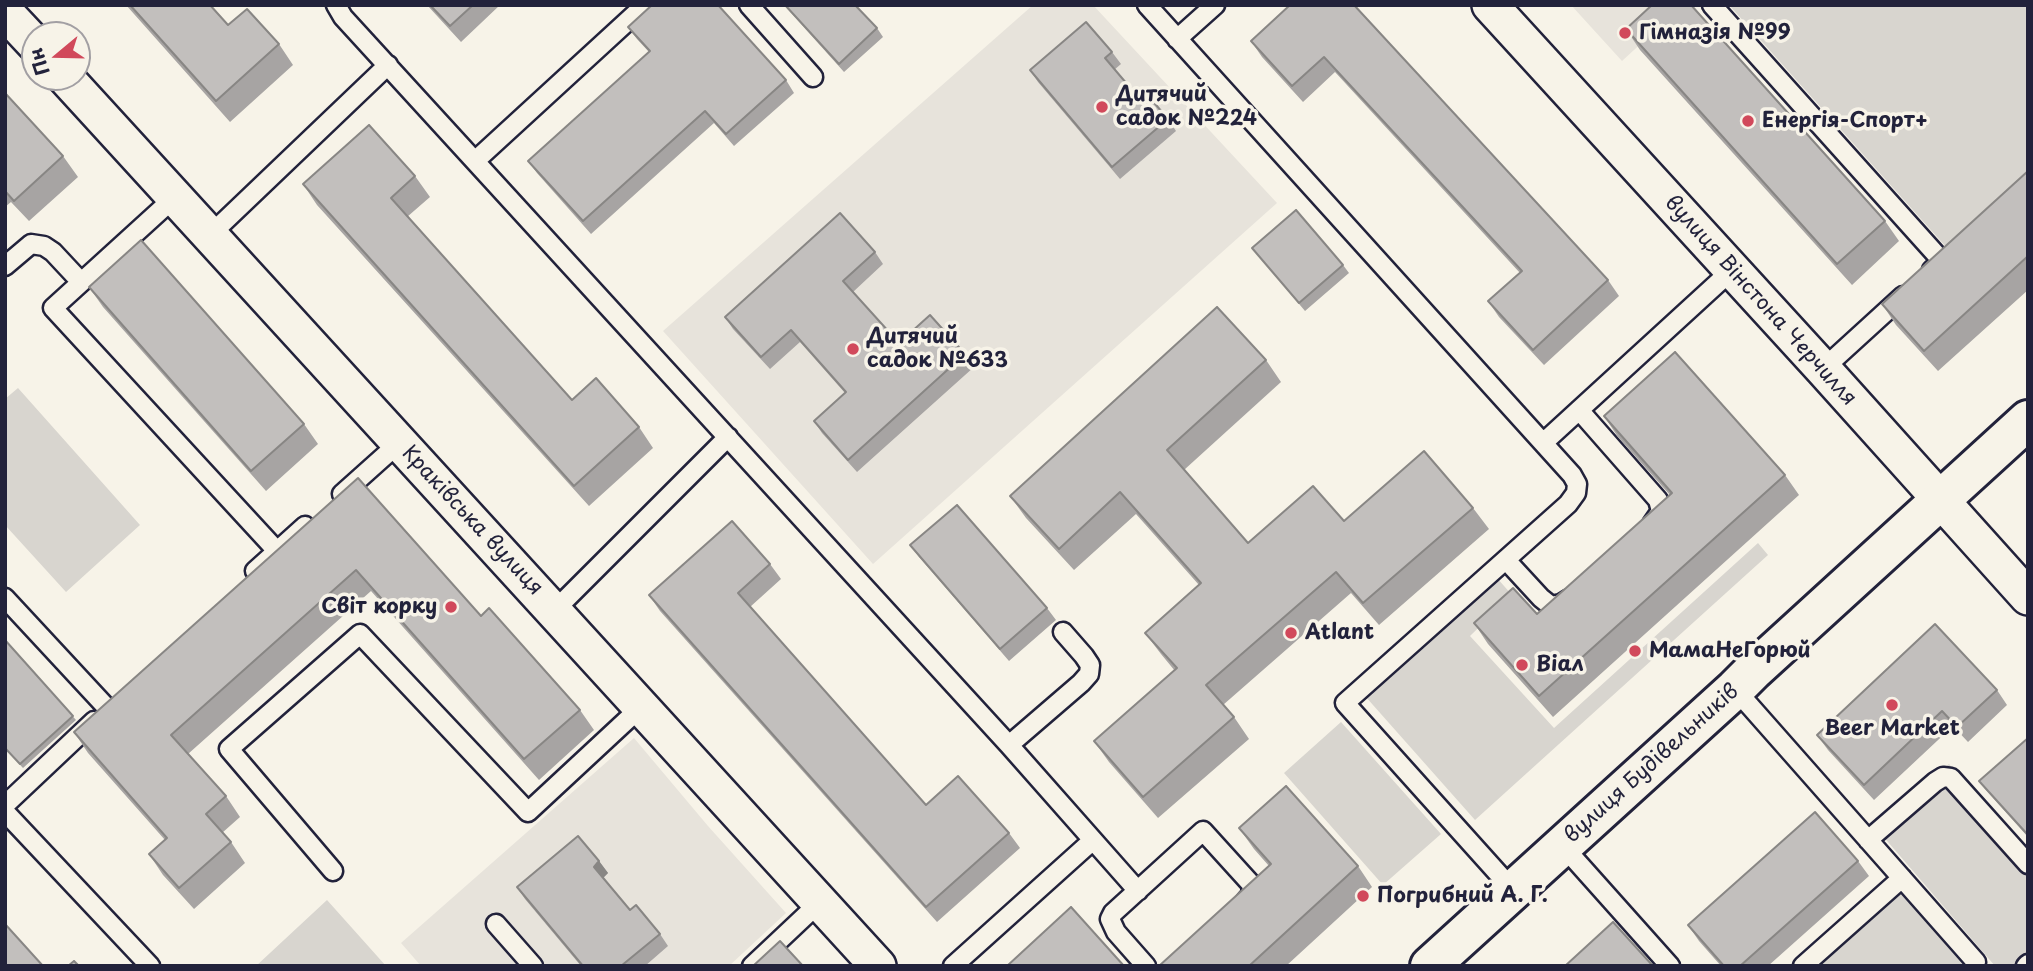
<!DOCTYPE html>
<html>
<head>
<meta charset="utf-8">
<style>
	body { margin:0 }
	#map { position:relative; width:2033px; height:971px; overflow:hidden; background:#f7f3e8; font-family:"Playpen Sans",sans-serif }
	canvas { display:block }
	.frame { position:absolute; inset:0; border:7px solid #22223b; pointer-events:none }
	.north { position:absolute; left:21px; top:21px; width:70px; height:70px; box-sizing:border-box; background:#f7f3e8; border:2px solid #a29fa3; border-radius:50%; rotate:251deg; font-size:19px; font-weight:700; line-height:28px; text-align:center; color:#22223b }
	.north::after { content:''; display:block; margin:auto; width:24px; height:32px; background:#d1495b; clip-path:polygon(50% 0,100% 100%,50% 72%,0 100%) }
</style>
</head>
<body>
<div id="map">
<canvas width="2033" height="971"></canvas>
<div class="frame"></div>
<div class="north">Пн</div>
</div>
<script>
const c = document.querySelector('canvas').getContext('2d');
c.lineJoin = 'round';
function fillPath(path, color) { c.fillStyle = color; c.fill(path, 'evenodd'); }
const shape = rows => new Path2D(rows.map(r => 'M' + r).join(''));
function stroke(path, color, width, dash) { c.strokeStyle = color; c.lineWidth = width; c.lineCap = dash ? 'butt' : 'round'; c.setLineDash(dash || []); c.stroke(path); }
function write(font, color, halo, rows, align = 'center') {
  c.font = font + ' "Playpen Sans",sans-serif'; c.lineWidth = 7; c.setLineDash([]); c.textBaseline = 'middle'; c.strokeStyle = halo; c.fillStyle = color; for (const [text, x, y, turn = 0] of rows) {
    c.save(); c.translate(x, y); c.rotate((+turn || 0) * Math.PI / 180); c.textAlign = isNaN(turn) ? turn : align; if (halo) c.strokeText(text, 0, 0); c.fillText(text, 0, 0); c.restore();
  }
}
fillPath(shape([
	[1033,5,1093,5,1277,203,873,564,663,331],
	[1571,5,1683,5,1622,61],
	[634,738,708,826,786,913,729,966,421,966,401,943]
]), '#e7e3db');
fillPath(shape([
	[1729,5,2028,5,2028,173,1947,248],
	[18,388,140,525,66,592,5,525,5,399],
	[1758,543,1768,555,1475,820,1365,696,1497,578,1512,595,1470,636,1554,728],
	[1341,722,1441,834,1383,885,1284,773],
	[1949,764,2028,856,2028,953,2012,966,1995,966,1875,827],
	[1901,892,1965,964,1963,966,1818,966],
	[327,900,386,966,256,966]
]), '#d8d5cf');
const lane = shape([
	[336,5,343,17,1009,745,1138,891],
	[749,5,813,77],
	[1147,5,1572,475,1577,484,1576,493,1568,504,1345,703,1513,890],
	[1712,5,1942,261,1932,270],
	[1177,39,1215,5],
	[475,161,645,5],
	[175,197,53,308,277,551],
	[210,235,388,65],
	[5,266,31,244,44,246,53,252,81,282],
	[1823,369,1903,296],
	[1579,410,1658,500,1661,511,1652,524],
	[1543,443,1732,270],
	[342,494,399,443],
	[1506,560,1541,598,1551,606,1561,604,1569,599],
	[255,571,305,526],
	[5,598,108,709],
	[554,611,728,437],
	[1735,689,1976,962],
	[1009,745,1081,683,1089,674,1090,665,1084,656,1063,632],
	[5,805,94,721],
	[5,812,150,966],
	[1868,840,1935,782,1943,777,1951,778,2028,864],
	[1562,845,1670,966],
	[333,871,229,749,360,634,528,812,641,707],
	[496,924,533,966],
	[752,966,820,902],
	[953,966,1092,841],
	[1146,966,1116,932,1110,919,1113,913,1203,831,1252,885,1251,895,1245,902],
	[1803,966,1902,878],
	[2026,966,2028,964]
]);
const street = shape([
	[1490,5,1823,369,2028,597],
	[5,12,35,44],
	[65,77,878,966]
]);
const secondary = shape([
	[1430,966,1735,689,1753,671,2028,420]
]);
stroke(lane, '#22223b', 23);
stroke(street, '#22223b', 40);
stroke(secondary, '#22223b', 44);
stroke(lane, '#f7f3e8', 18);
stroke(street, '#f7f3e8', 35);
stroke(secondary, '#f7f3e8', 38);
fillPath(shape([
	[126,5,213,5,211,7,228,25,279,44,293,65,230,122],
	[427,5,500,5,461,42],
	[784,5,855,5,877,28,883,37,844,72],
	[1290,5,1608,280,1619,296,1544,365,1499,317,1488,301,1520,273,1335,72,1303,102,1262,57,1251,41],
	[628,27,786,80,794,93,734,146,714,123,591,234,537,173,528,161,649,52,637,39],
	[1626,29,1885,221,1899,241,1852,285,1640,50],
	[1112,52,1121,64,1114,70,1138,97,1168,119,1176,131,1120,179,1038,82,1030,70],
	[5,93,63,156,78,177,29,221,11,202,5,207],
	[2028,171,2028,290,1938,371,1896,325,1882,304],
	[415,176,430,197,407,217,572,400,639,427,653,448,589,506,317,205,303,184],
	[1252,248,1343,265,1349,273,1305,311],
	[875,252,883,264,853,292,899,343,965,354,974,367,857,472,822,433,814,421,845,393,800,342,770,369,733,329,725,317],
	[89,287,304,424,318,444,266,491,103,307],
	[1266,360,1281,382,1184,470,1248,543,1344,521,1473,508,1489,529,1379,625,1351,593,1223,705,1234,717,1249,739,1158,818,1109,762,1094,741,1175,671,1161,654,1145,633,1199,585,1136,514,1074,570,1026,518,1010,496],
	[1604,416,1785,475,1799,495,1553,717,1488,644,1474,623,1537,614,1670,495,1618,437],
	[358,478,481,616,580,710,594,730,539,780,371,591,188,754,226,796,240,817,222,833,231,842,245,863,194,909,163,875,149,854,165,840,88,753,74,732],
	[910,545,1047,608,1056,620,1009,661,919,557],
	[770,564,781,579,750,607,926,805,1009,833,1020,848,937,922,660,611,649,595],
	[5,640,76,720,23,768,5,749],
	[1997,690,2007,705,1968,742,1953,726,1874,800,1828,750,1817,735],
	[2028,738,2028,837,1985,789,1979,781],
	[1239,828,1358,866,1372,887,1286,966,1159,966,1269,866,1254,849],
	[599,861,608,873,603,878,630,910,660,934,668,946,645,966,581,966,525,899,517,887],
	[1858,861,1869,876,1768,966,1721,966,1699,941,1688,925]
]), '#a7a4a3');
fillPath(shape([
	[599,861,608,873,602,879,594,867]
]), '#888684');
const building = shape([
	[130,5,210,5,228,25,247,9,279,44,216,101,130,5],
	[430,5,473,5,450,26,430,5],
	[652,5,718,5,786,80,726,134,705,111,583,221,528,161,650,51,628,27,652,5],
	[785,5,855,5,877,28,839,64,785,5],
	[1290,5,1354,5,1608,280,1533,350,1488,301,1522,271,1324,57,1292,86,1251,41,1290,5],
	[1652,5,1691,5,1885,221,1837,264,1626,29,1652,5],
	[1086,22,1112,52,1105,58,1138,97,1145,92,1168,119,1112,167,1030,70,1086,22],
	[5,93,63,156,14,201,5,191,5,93],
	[369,125,415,176,391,198,572,400,596,378,639,427,574,486,303,184,369,125],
	[2028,171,2028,256,1924,351,1882,304,2028,171],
	[1296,210,1343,265,1299,303,1252,248,1296,210],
	[840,213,875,252,843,281,899,343,930,315,965,354,848,460,814,421,846,392,791,330,761,357,725,317,840,213],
	[141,240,304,424,251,471,89,287,141,240],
	[1217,307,1266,360,1167,450,1248,543,1313,486,1344,521,1424,451,1473,508,1363,603,1336,572,1206,685,1234,717,1143,797,1094,741,1177,668,1145,633,1201,583,1120,492,1059,549,1010,496,1217,307],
	[1675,352,1785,475,1539,696,1474,623,1513,588,1537,614,1672,493,1604,416,1675,352],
	[358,478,481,616,489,608,580,710,524,759,356,570,171,735,226,796,206,814,231,842,179,888,149,854,167,838,74,732,358,478],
	[957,505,1047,608,1000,649,910,545,957,505],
	[732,521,770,564,738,593,926,805,958,776,1009,833,926,907,649,595,732,521],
	[1935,624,1997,690,1957,727,1942,711,1864,785,1817,735,1935,624],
	[5,640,73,716,20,764,5,748,5,640],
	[2028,738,2028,835,1979,781,2028,738],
	[1286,786,1358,866,1249,966,1159,966,1271,864,1239,828,1286,786],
	[1815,812,1858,861,1740,966,1724,966,1688,925,1815,812],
	[578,836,599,861,594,867,630,910,636,905,660,934,621,966,583,966,517,887,578,836],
	[1071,907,1124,966,1007,966,1071,907],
	[1613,922,1653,966,1565,966,1613,922],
	[5,924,43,966,5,966,5,924],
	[780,941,803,966,753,966,780,941],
	[74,961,79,966,68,966,74,961]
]);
fillPath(building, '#c2bfbd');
stroke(building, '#888684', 2);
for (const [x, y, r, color] of [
	[1625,33,7,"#d1495b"],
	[1102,107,7,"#d1495b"],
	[1748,121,7,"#d1495b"],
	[853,349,7,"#d1495b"],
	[451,607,7,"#d1495b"],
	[1291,633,7,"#d1495b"],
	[1635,651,7,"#d1495b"],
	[1522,665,7,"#d1495b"],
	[1892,705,7,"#d1495b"],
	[1363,896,7,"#d1495b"]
]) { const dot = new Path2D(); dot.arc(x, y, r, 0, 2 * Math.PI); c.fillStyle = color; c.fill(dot); stroke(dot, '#f7f3e8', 2.5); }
write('bold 21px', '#22223b', '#f7f3e8', [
	["Гімназія №99",1639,33],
	["Дитячий",1116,95],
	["садок №224",1116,119],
	["Енергія-Спорт+",1762,121],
	["Дитячий",867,337],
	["садок №633",867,361],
	["Світ корку",437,607,"right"],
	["Atlant",1305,633],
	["МамаНеГорюй",1649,651],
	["Віал",1536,665],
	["Beer Market",1892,729,"center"],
	["Погрибний А. Г.",1377,896]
], 'left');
write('21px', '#22223b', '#f7f3e8', [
	["вулиця Вінстона Черчилля",1760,301,48],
	["Краківська вулиця",472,521,47],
	["вулиця Будівельників",1652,764,-42]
]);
</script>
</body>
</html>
